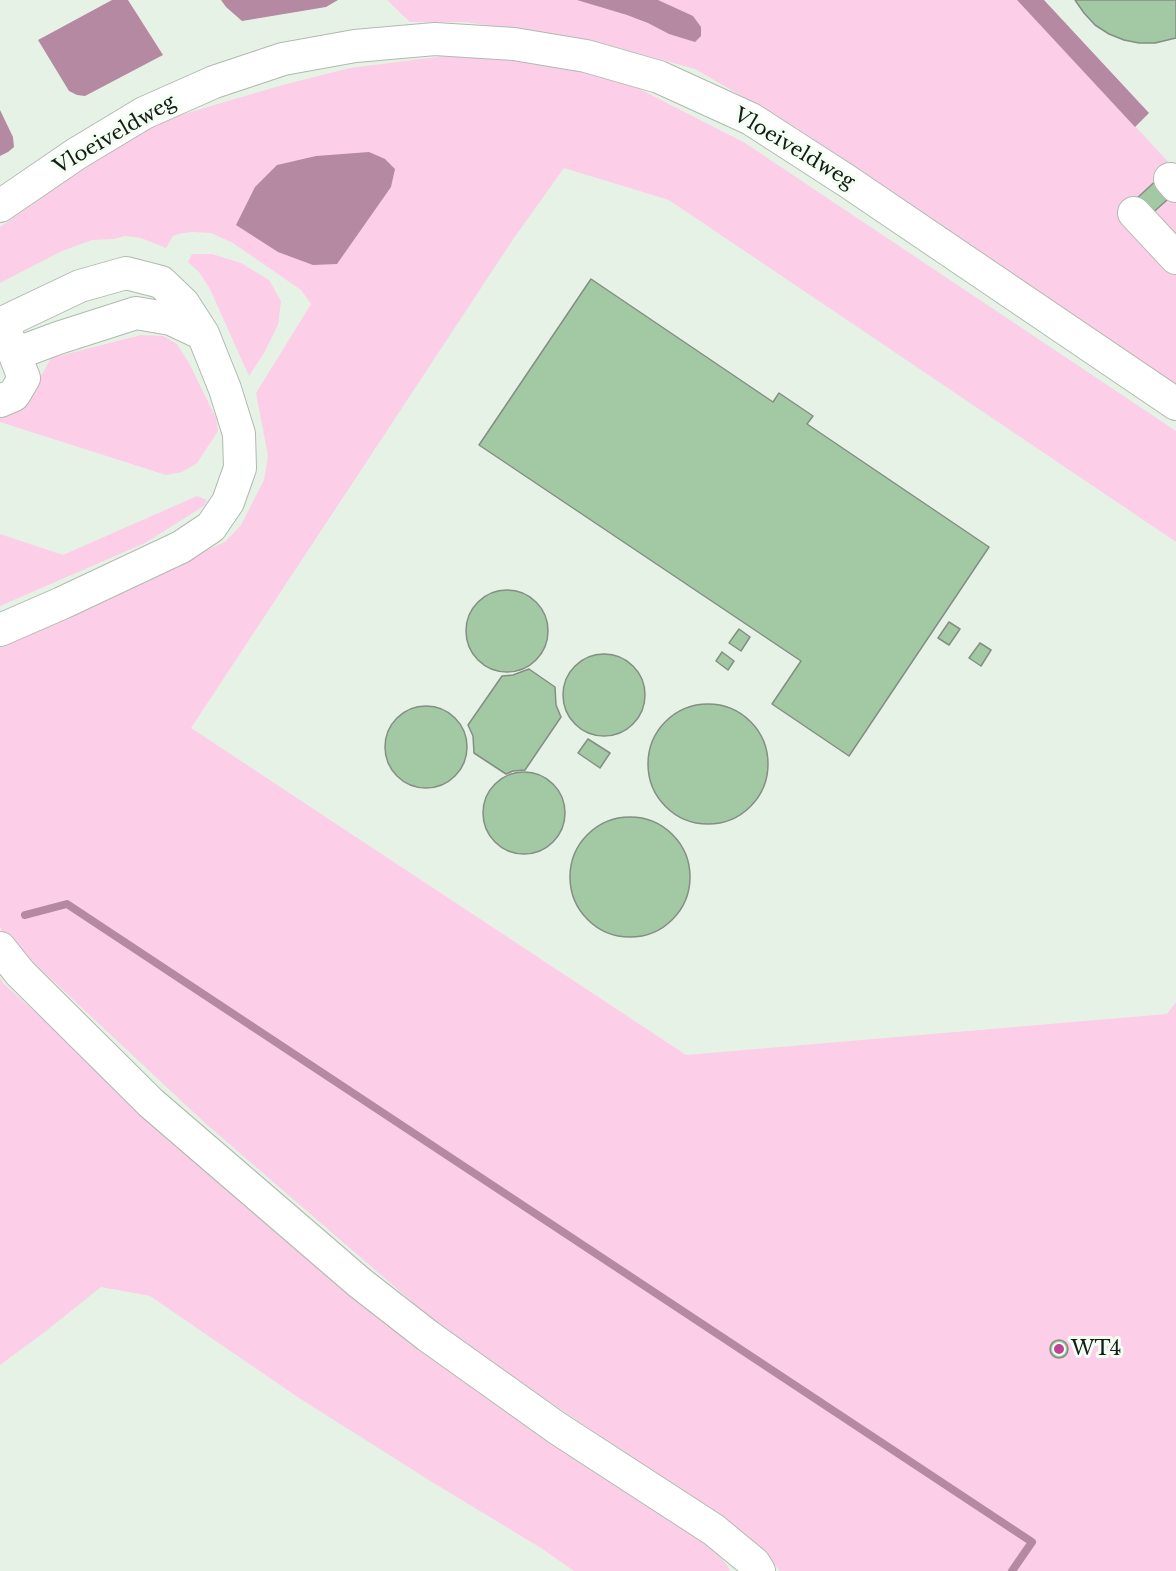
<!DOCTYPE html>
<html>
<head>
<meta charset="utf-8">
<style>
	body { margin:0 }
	canvas { display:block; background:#e7f2e7 }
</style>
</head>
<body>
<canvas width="1176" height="1571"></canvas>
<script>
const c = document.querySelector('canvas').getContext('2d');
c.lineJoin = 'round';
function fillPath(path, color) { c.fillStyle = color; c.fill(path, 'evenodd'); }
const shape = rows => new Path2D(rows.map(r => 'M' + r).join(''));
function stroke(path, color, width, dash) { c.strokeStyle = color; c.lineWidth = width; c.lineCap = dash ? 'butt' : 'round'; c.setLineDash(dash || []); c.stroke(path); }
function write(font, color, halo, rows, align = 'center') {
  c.font = font + ' "Libre Baskerville",serif'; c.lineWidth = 6; c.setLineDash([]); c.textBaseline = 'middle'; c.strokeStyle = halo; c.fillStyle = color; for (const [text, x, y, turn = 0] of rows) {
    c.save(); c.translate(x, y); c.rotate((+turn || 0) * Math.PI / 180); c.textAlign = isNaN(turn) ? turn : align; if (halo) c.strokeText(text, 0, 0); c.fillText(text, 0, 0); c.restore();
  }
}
fillPath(shape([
	[387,0,1017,0,1176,170,1176,385,797,128,695,69,593,41,465,22,410,22],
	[452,55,528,62,620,79,745,143,1176,431,1176,542,669,200,564,168,514,238,191,728,686,1055,1167,1014,1176,1002,1176,1571,780,1571,750,1538,447,1332,205,1123,3,934,0,927,0,644,225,542,241,525,264,480,268,456,256,393,311,304,301,290,233,243,211,233,192,232,178,234,173,236,166,248,141,238,125,236,114,239,92,240,62,251,0,283,0,227,75,175,157,122,279,86,350,68],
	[192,254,212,254,241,263,269,280,281,301,278,325,264,353,249,376,210,289,199,272,188,262],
	[141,335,163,336,177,344,189,363,216,418,218,431,197,463,182,472,166,475,0,422,0,411,27,401,51,358],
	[197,496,207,500,204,506,145,543,0,606,0,534,63,555],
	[0,978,3,983,122,1091,698,1533,727,1565,730,1571,574,1571,541,1548,432,1482,299,1398,150,1296,101,1287,46,1331,0,1365]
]), '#fccee7');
fillPath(shape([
	[112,0,128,0,163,55,85,96,77,95,69,91,38,40],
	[221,0,338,0,326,7,242,21,226,7],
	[577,0,658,0,693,16,701,27,701,36,695,42,669,34,648,23,627,15],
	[1017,0,1044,0,1149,113,1135,127],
	[0,110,13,137,14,147,8,152,0,156],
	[369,152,385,159,395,169,391,187,337,264,313,265,278,252,236,225,255,187,277,165,316,156]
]), '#b689a3');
stroke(shape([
	[25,915,67,904,1032,1542,1012,1571]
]), '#b689a3', 8);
const building = shape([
	[1075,0,1176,0,1176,38,1155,43,1139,43,1124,40,1109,34,1095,25,1084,13,1075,0],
	[1161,176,1176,192,1149,216,1135,200,1161,176],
	[591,279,773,402,779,393,813,416,807,424,989,547,849,756,772,704,801,661,479,445,591,279],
	'466 631a41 41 0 1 1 82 0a41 41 0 1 1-82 0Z',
	[949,622,960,629,949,645,938,638,949,622],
	[739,629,750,637,741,651,729,643,739,629],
	[980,643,991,650,981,666,969,658,980,643],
	[722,652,734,661,728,670,716,661,722,652],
	'563 695a41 41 0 1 1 82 0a41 41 0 1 1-82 0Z',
	[529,669,555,687,556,705,561,717,525,770,513,771,506,774,474,753,473,736,468,725,502,676,513,675,529,669],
	'648 764a60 60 0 1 1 120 0a60 60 0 1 1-120 0Z',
	'385 747a41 41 0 1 1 82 0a41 41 0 1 1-82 0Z',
	[588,739,610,753,600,768,578,753,588,739],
	'483 813a41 41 0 1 1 82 0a41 41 0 1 1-82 0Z',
	'570 877a60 60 0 1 1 120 0a60 60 0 1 1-120 0Z',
	'1050 1349a9 9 0 1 1 18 0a9 9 0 1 1-18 0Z'
]);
fillPath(building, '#a3c9a4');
stroke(building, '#848e84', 1.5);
const minor = shape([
	[1170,179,1176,186],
	[0,206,76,154,144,113,214,82,283,59,355,46,435,39,514,44,586,56,659,77,751,119,847,181,1176,404],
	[1134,213,1176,258],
	[0,324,80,286,126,273,161,282,183,303,203,334,225,389,239,434,240,468,228,502,211,527,181,547,62,603,0,630],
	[15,354,58,338,136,313,171,319,203,334],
	[0,401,14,395,24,378,7,335],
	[0,948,20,973,151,1103,360,1283,428,1336,557,1428,714,1530,754,1563,759,1571]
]);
stroke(minor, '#b0bab0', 34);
stroke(minor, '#fff', 32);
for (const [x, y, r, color] of [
	[1059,1349,6,"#bf4495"]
]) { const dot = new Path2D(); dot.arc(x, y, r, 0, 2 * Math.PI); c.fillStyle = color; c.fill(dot); stroke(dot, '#f4fff4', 2); }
write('20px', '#171b17', '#f4fff4', [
	["Vloeiveldweg",115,135,-30],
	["Vloeiveldweg",794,149,31]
]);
write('20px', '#171b17', '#f4fff4', [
	["WT4",1071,1349]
], 'left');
</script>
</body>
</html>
